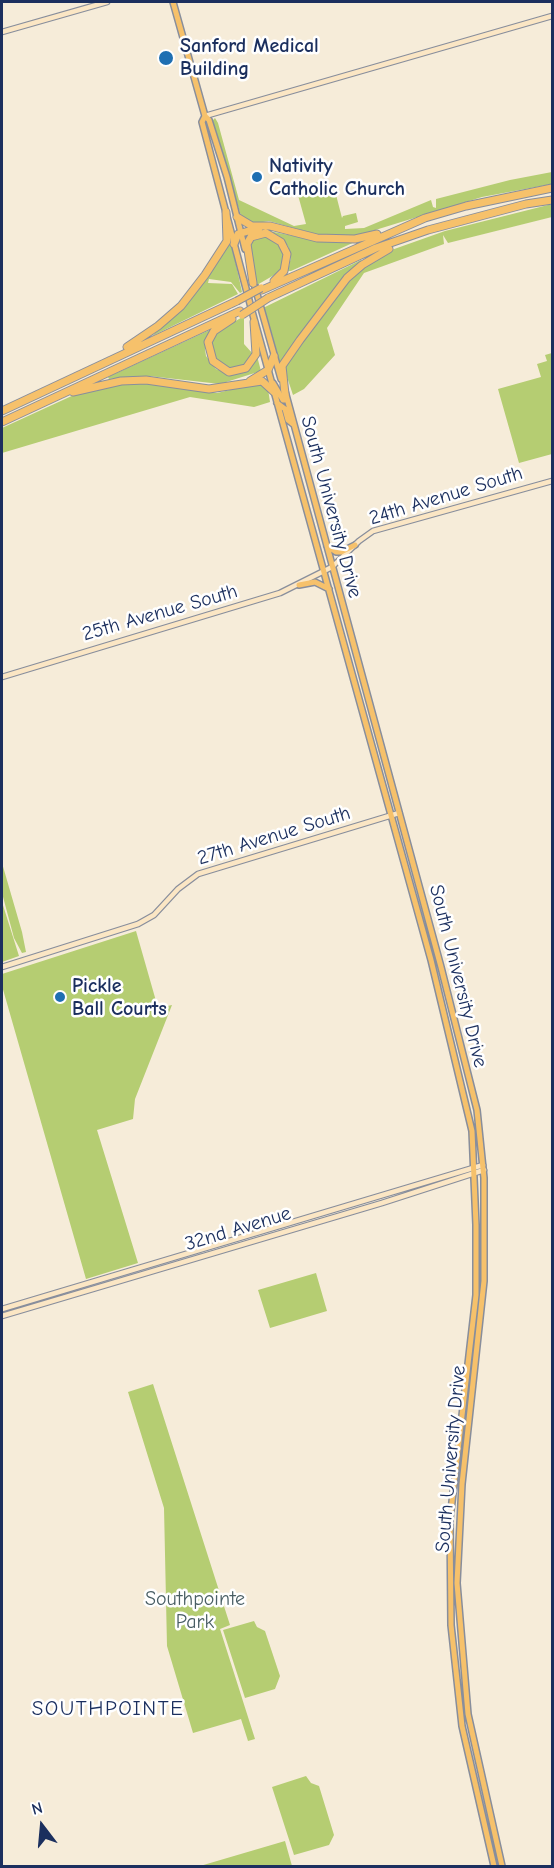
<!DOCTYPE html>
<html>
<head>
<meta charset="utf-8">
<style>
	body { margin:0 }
	#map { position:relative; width:554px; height:1868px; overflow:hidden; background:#f6ecd9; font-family:"Comic Neue",sans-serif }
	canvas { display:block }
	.frame { position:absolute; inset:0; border:3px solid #1b2f5e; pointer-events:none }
	.north { position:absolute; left:12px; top:1796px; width:60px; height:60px; -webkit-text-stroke:4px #fff; paint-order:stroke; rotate:344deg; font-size:16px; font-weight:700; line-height:24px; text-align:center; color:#1b2f5e }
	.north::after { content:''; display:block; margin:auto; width:21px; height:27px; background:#1b2f5e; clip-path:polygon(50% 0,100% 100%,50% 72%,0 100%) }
</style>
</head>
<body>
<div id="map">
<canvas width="554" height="1868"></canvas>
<div class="frame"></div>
<div class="north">N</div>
</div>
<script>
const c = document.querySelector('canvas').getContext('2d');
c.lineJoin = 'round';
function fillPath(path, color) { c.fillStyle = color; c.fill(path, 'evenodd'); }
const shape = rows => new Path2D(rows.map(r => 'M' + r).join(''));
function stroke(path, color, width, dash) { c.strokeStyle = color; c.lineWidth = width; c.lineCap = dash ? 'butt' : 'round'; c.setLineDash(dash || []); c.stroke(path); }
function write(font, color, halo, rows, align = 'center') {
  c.font = font + ' "Comic Neue",sans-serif'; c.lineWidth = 5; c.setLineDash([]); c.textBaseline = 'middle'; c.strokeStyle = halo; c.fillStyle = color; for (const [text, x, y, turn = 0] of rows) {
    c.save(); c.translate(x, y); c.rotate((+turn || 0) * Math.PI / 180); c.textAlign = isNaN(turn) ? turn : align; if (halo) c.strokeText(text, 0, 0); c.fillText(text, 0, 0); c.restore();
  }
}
fillPath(shape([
	[215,118,218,123,239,200,294,226,306,224,296,188,319,182,334,187,342,218,343,216,356,213,358,222,345,226,345,229,364,228,431,200,433,207,436,208,436,199,510,180,552,172,552,184,482,197,356,236,326,237,269,221,251,224,241,216,212,121],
	[552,204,552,217,448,243,443,235,444,244,364,273,327,328,335,355,304,389,293,395,285,371,286,363,349,279,383,253,445,231],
	[264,230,318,241,357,241,291,271,288,271,291,257,288,246,279,236],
	[268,236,278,243,284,252,281,271,257,285,250,243,256,237],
	[230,237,242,292,240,293,231,282,209,279,208,283,232,284,238,294,152,336,195,294],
	[361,260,361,262,280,364,263,308],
	[244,316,244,344,253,354,242,367,229,369,217,363,211,341,219,331],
	[214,328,207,337,205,349,206,356,216,369,229,374,242,372,253,364,257,356,261,371,220,384,149,376,109,379,108,377],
	[552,353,552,454,519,463,498,389,541,377,537,364,547,361,545,355],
	[141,382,217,393,260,383,268,389,270,402,254,407,190,397,2,453,2,428,76,394,106,386],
	[2,863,22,932,26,952,22,953,14,938,2,893],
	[2,902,19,956,2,962],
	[136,931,158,1008,172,1005,135,1099,133,1119,97,1130,138,1263,86,1279,2,986,2,974],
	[316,1273,327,1311,270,1328,258,1290],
	[153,1384,230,1625,220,1629,255,1739,248,1741,241,1719,193,1733,167,1646,164,1508,128,1392],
	[254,1621,257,1627,265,1631,280,1676,275,1689,245,1698,223,1630],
	[306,1776,311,1783,319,1786,334,1835,329,1845,294,1855,272,1787],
	[285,1841,292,1866,200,1866]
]), '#b5cd72');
const secondary = shape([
	[2,32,107,2],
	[205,116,552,16],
	[2,677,280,593,332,567,359,541,373,531,552,481],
	[2,967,138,924,154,915,178,889,198,874,399,813],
	[2,1309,483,1165],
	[2,1316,382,1203,484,1170]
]);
const primary = shape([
	[173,2,205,116,209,120,227,177,245,249],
	[205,116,202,122,253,315,431,960,472,1131,476,1225,476,1295,450,1519,451,1625,462,1726,494,1866],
	[255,287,281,379],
	[273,383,283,400,287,400],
	[285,391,441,967,477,1110,484,1178,484,1281,462,1484,457,1583,468,1714,502,1866],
	[277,403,285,409,288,420,293,424],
	[327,546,336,552,341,552,355,545],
	[299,585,315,582,329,589]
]);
const highway = shape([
	[237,217,252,226,270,226,317,238,355,239,377,234],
	[234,244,238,234,259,228],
	[253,283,247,244,251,237,266,233,281,242,287,254,284,271,274,281],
	[262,290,425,218,466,206,552,188],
	[268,298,376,248,428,230,526,204,552,200],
	[232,319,214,331,208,342,213,361,229,372,246,368,256,354,254,322],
	[127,347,158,326,181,306,205,275,227,241,226,212],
	[250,381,268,370,274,356],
	[73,392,121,381,146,380,209,389,262,381,274,392],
	[285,394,282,366,300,340,347,278,362,265,389,249],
	[2,411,237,301],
	[2,422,240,311]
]);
stroke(secondary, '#888e9c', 7);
stroke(primary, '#888e9c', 8);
stroke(highway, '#888e9c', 9);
stroke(secondary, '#fbe6c4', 4.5);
stroke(primary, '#f6c16b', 5);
stroke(highway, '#f6c16b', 7);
const highwayBridge = shape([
	[237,301,261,288],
	[242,315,268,298]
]);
stroke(highwayBridge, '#888e9c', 9, []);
stroke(highwayBridge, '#f6c16b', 7);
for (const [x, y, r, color] of [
	[166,58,8,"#1f6fb2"],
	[257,177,6,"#1f6fb2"],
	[60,997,6,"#1f6fb2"]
]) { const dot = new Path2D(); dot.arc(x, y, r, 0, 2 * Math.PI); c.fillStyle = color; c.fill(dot); stroke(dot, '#fff', 2); }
write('bold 20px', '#1b2f5e', '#fff', [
	["Sanford Medical",180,46],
	["Building",180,69],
	["Nativity",269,166],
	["Catholic Church",269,189],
	["Pickle",72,986],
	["Ball Courts",72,1009]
], 'left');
write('20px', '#1b2f5e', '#fff', [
	["24th Avenue South",446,496,-17],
	["South University Drive",331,507,75],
	["25th Avenue South",160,613,-16],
	["27th Avenue South",274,836,-17],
	["South University Drive",458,976,76],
	["32nd Avenue",238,1229,-17],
	["South University Drive",451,1459,-85]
]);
write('20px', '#495e64', '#fff', [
	["Southpointe",195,1599],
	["Park",195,1622]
]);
c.letterSpacing = '1.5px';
write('21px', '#1b2f5e', '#fff', [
	["SOUTHPOINTE",108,1709]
]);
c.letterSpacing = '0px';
</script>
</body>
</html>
